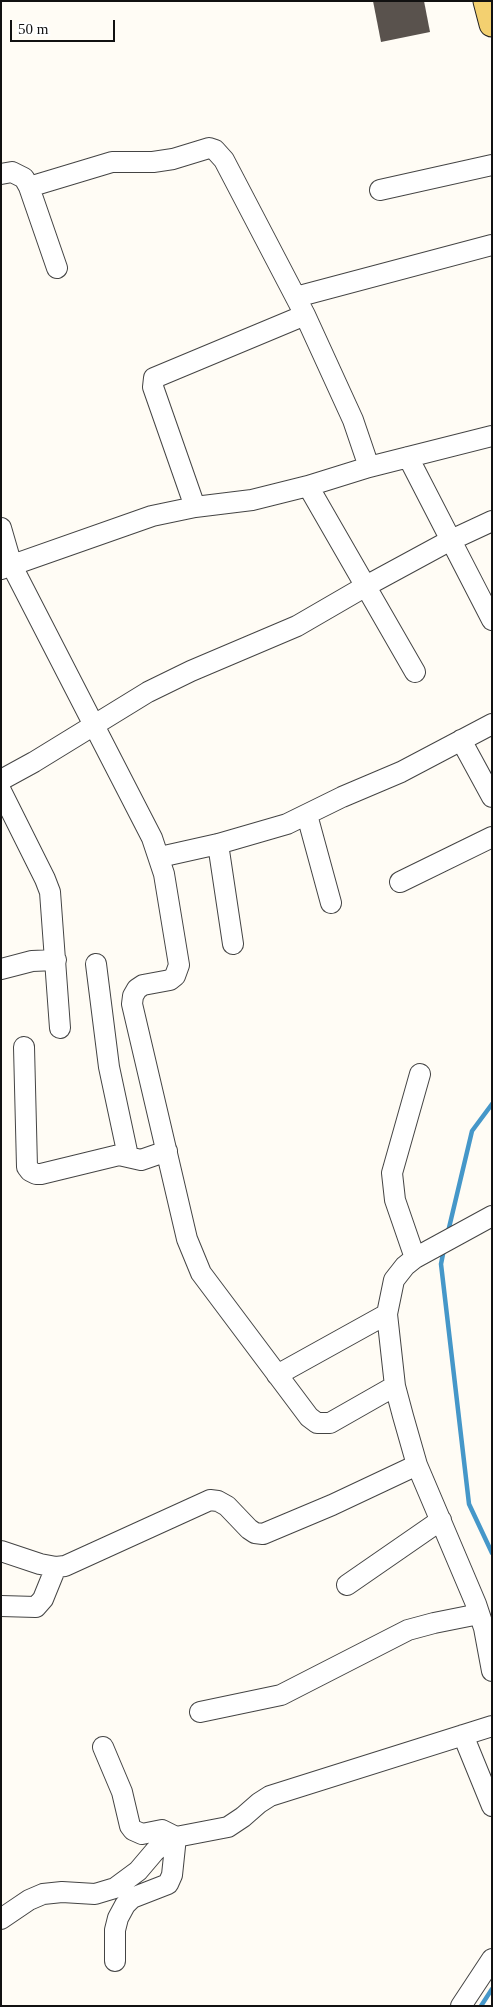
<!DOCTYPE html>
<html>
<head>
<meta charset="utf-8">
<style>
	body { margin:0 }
	#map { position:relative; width:493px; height:2007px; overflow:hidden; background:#fffcf5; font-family:Georgia,serif }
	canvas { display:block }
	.frame { position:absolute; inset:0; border:2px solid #111; pointer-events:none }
	.scale { position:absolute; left:10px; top:20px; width:105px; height:22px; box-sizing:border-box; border:2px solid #111; border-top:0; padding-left:6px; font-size:15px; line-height:18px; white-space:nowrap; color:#111; -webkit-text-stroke:4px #fff; paint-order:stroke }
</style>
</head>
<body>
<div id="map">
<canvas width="493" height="2007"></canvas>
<div class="frame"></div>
<div class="scale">50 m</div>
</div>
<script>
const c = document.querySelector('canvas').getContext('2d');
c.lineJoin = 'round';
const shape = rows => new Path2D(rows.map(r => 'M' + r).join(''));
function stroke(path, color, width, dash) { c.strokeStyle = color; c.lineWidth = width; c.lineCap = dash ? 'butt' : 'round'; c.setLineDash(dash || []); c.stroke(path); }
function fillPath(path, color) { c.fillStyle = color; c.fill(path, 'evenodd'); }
stroke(shape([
	[448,1232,472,1131,492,1104],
	[444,1249,441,1264,469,1504,492,1553],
	[481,2006,492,1989]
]), '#4597c9', 4.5);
fillPath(shape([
	[373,1,424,1,430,32,381,42]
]), '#59524d');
const minor = shape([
	[1,174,12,172,24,178,29,187,57,268],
	[29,187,112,162,153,162,173,159,209,148,215,150,224,160,305,315,353,420,369,467],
	[380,190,492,165],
	[296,297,492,245],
	[408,457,492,620],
	[308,486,415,672],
	[195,507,153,387,154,378,305,315],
	[1,528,12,566,152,838,164,874,179,965,175,976,170,980,143,985,137,989,133,996,132,1004,187,1239,201,1273,309,1417,317,1423,330,1423,395,1386],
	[1,569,152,516,195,507,252,500,308,486,369,467,492,436],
	[461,740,492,797],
	[1,780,34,762,148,692,191,671,297,626,366,586,449,541,492,521],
	[1,791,45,879,50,892,60,1028],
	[307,815,331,903],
	[218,844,233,944],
	[160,857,218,844,287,824,342,797,401,772,492,724],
	[400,882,492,837],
	[96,964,109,1067,128,1156],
	[1,969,32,961,56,960],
	[24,1047,27,1167,30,1171,36,1174,41,1174,119,1155,141,1160,167,1151],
	[492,1216,415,1258,405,1266,394,1280,387,1314,395,1386,403,1416,417,1465,476,1604,484,1628,492,1671],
	[415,1258,395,1200,392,1173,420,1074],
	[277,1375,387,1314],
	[1,1551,40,1564,56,1567,65,1566,210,1500,218,1501,227,1506,249,1529,255,1533,263,1534,332,1505,417,1465],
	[347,1585,441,1520],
	[1,1606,36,1607,43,1599,56,1567],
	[200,1712,281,1695,408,1630,434,1623,479,1614],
	[463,1735,492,1806],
	[103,1747,122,1792,130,1826,133,1830,142,1834,162,1830,176,1837,172,1875,168,1884,132,1898,125,1905,118,1918,115,1930,115,1961],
	[1,1919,29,1900,43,1894,62,1892,95,1894,115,1888,138,1871,155,1851,166,1842,176,1837,228,1827,243,1817,259,1803,270,1796,492,1726],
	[461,2006,492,1959]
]);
const major = shape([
	[486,1,492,24]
]);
stroke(minor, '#444', 22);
stroke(major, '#222', 27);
stroke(minor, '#fff', 20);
stroke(major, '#f3d070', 25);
</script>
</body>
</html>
